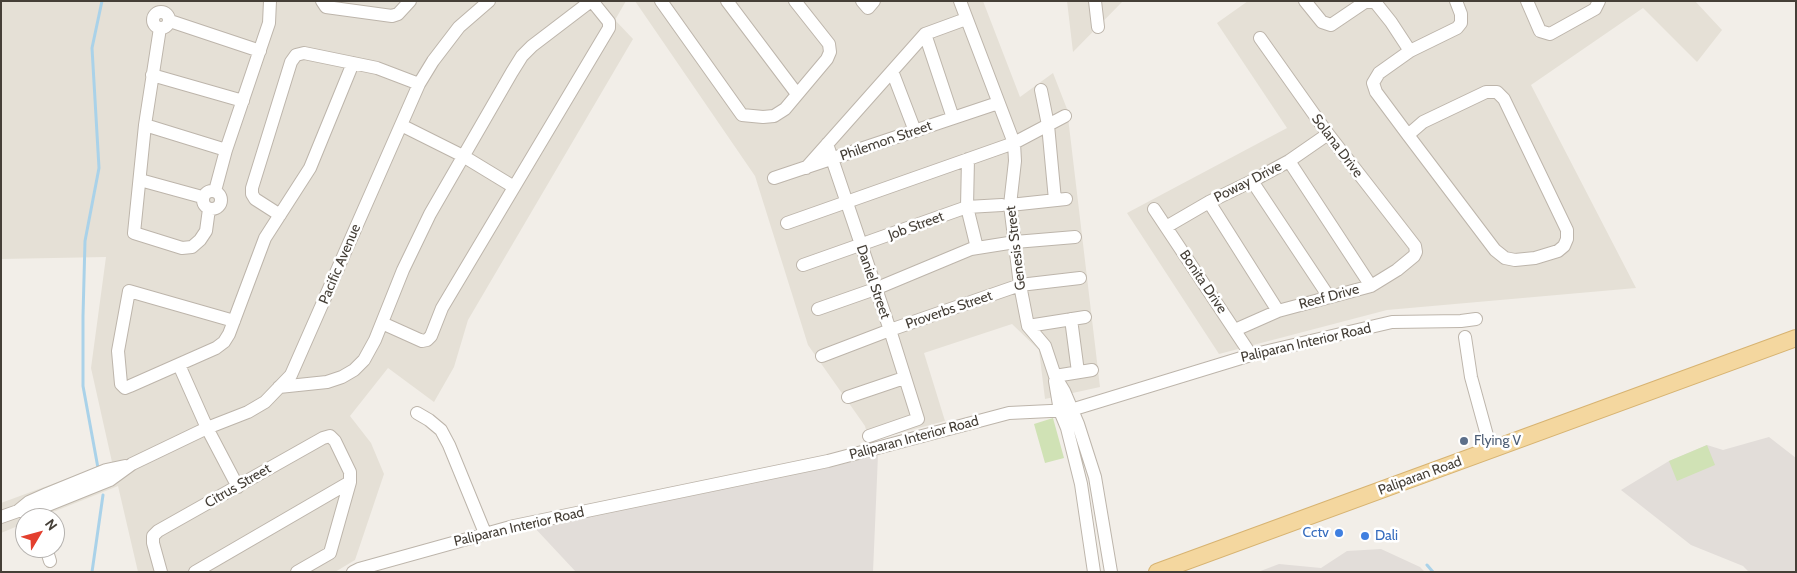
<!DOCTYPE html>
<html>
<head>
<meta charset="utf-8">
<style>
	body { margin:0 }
	#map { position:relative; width:1797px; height:573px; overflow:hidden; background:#f2eee8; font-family:Cabin,sans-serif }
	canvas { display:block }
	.frame { position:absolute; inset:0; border:2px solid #453f37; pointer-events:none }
	.north { position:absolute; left:15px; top:508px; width:50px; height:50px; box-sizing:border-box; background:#fff; border:1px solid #b5b2af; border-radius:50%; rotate:53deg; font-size:14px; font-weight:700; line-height:20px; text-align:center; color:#453f37 }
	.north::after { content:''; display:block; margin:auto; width:18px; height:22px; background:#e33f2e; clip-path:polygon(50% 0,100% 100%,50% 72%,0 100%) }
</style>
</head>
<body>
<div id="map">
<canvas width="1797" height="573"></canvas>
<div class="frame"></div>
<div class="north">N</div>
</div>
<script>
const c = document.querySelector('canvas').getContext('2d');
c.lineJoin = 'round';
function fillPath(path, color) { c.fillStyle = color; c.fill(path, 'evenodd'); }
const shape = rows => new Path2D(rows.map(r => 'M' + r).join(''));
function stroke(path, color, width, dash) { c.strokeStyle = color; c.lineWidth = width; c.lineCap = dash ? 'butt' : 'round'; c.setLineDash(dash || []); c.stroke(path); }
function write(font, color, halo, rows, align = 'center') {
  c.font = font + ' Cabin,sans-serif'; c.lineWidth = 5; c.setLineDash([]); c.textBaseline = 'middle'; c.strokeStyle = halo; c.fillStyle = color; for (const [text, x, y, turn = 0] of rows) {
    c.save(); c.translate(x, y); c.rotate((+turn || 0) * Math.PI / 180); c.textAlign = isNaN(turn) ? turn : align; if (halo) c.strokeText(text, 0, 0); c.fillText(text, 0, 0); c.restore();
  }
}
fillPath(shape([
	[1,1,626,1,615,20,633,39,468,320,454,367,434,402,388,368,350,416,371,443,384,474,355,560,335,572,138,572,118,486,38,518,25,518,25,523,1,533,1,503,112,462,91,368,106,257,1,259],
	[635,1,983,1,1020,97,1053,73,1067,109,1100,387,1045,399,1039,350,1012,324,924,353,945,421,869,441,865,426,808,345,755,176],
	[1067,1,1123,1,1073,52],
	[1248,1,1695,1,1722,30,1697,62,1643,8,1531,85,1636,288,1387,310,1219,354,1127,213,1287,128,1217,23]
]), '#e5e0d6');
fillPath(shape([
	[1769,437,1796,458,1796,572,1749,572,1743,566,1691,545,1621,490,1669,461,1707,445,1723,450],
	[878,455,873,572,576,572,533,526,831,467],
	[1381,549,1420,567,1425,572,1258,572,1279,564,1321,568,1347,551]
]), '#e2ddd9');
fillPath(shape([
	[1053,418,1064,458,1045,463,1034,424],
	[1707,445,1715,465,1677,481,1669,461]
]), '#d0e2b5');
stroke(shape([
	[98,468,83,386,83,316,85,241,99,168,92,48,102,1],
	[1427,565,1433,572],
	[92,572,103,495]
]), '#aad2e9', 3);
const minor = shape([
	[322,1,326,7,392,16,398,14,410,1],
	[661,1,742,115,763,117,774,116,785,109,827,59,830,52,829,44,795,1],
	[727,1,797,94],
	[862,1,868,8,874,1],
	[960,1,1014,143,1015,161,1010,205,1020,285,1028,326,1045,346,1055,376,1064,391,1078,424,1095,477,1111,572],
	[1095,1,1098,27],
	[1305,1,1322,22,1331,25,1365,2,1375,2,1391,22,1410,51],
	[1527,1,1540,31,1550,34,1595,9,1599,1],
	'153 20a8 8 0 1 1 16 0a8 8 0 1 1-16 0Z',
	[170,21,260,51],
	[160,28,145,125,134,233,182,248,192,247,200,240,206,231,209,209],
	[925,34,953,118],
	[892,71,915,131],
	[152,75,243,101],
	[1041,90,1048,125,1055,200],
	[145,125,226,150],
	[401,125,463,156,514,187],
	[1408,135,1423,122,1486,92,1497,92,1504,99,1567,230,1567,239,1564,246,1558,251,1535,258,1515,260,1505,258,1495,250,1408,135,1376,92,1373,83,1379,73,1410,51,1457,28,1461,23,1461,14,1456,1],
	[827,144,890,330,918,419,869,436],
	[968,159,967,207,977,248],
	[1289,161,1371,286],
	[806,168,925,34,966,19],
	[774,178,998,103],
	[140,180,202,197],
	[1252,181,1329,297],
	'203 200a9 9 0 1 1 18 0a9 9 0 1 1-18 0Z',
	[215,191,226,150,269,23,270,1],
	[1209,202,1278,311],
	[1010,205,1066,199],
	[1154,209,1251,355],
	[280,215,255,199,252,194,252,188,291,62,296,55,304,53,377,68,419,84],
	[787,223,1014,143,1065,116],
	[1166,227,1209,202,1252,181,1289,161,1328,134],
	[803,265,967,207,1002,205],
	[818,309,875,289,971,249,1015,242,1075,237],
	[1071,319,1078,372],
	[234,321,129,291,118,351,121,384,125,388,130,386,216,348,224,342,229,334,265,238,310,168,353,63],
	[382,323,422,341,427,340,431,336,442,308,609,28,609,22,592,1],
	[1028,326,1085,317],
	[1235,330,1278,311,1371,286,1397,270,1414,256,1416,252,1415,246,1328,134,1260,38],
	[1465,337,1471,377,1491,450],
	[822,356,890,330,1020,285,1080,278],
	[179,365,207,428,238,487],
	[1055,376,1092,370],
	[1055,381,1060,411,1067,428,1081,484,1094,572],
	[279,387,327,382,342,377,354,370,364,360,375,340,403,270,430,214,512,72,522,56,532,46,591,1],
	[848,397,904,378],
	[417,413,429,420,441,430,449,445,485,533],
	[18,511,33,511,110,480,132,464,207,428,248,412,265,402,291,375,419,84,433,61,459,27,489,1],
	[1,517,18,511,29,502,47,494,106,470,125,466],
	[46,548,50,561],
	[161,572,153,543,153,536,158,531,323,438,330,436,335,441,350,472,350,482,330,553,297,572],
	[195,572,350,482],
	[353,572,359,569,514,526,828,461,1009,413,1071,410,1251,355,1392,322,1461,321,1476,319]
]);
const major = shape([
	[1157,572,1796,338]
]);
stroke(minor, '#bdb5ab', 14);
stroke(major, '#d7b371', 18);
stroke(minor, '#fff', 12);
stroke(major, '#f4d79f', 16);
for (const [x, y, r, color] of [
	[1464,441,5,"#5c6f8a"],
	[1339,533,5,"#3f7fe0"],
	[1365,536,5,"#3f7fe0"]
]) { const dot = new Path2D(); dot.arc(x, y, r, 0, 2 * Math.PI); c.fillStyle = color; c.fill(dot); stroke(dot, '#fff', 2); }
write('14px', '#453f37', '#fff', [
	["Philemon Street",886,141,-19],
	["Solana Drive",1337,146,53],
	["Poway Drive",1248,182,-27],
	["Job Street",916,226,-20],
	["Genesis Street",1016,248,-97],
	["Pacific Avenue",340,264,-67],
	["Daniel Street",873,282,71],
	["Bonita Drive",1203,282,56],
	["Reef Drive",1329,297,-15],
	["Proverbs Street",949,310,-19],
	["Paliparan Interior Road",1306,343,-13],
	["Paliparan Interior Road",914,438,-15],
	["Paliparan Road",1420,476,-20],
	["Citrus Street",238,486,-30],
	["Paliparan Interior Road",519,527,-13]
]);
write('14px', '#4e5e75', '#fff', [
	["Flying V",1474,441]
], 'left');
write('14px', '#366cbe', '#fff', [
	["Cctv",1329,533],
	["Dali",1375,536,"left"]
], 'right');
</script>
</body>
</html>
